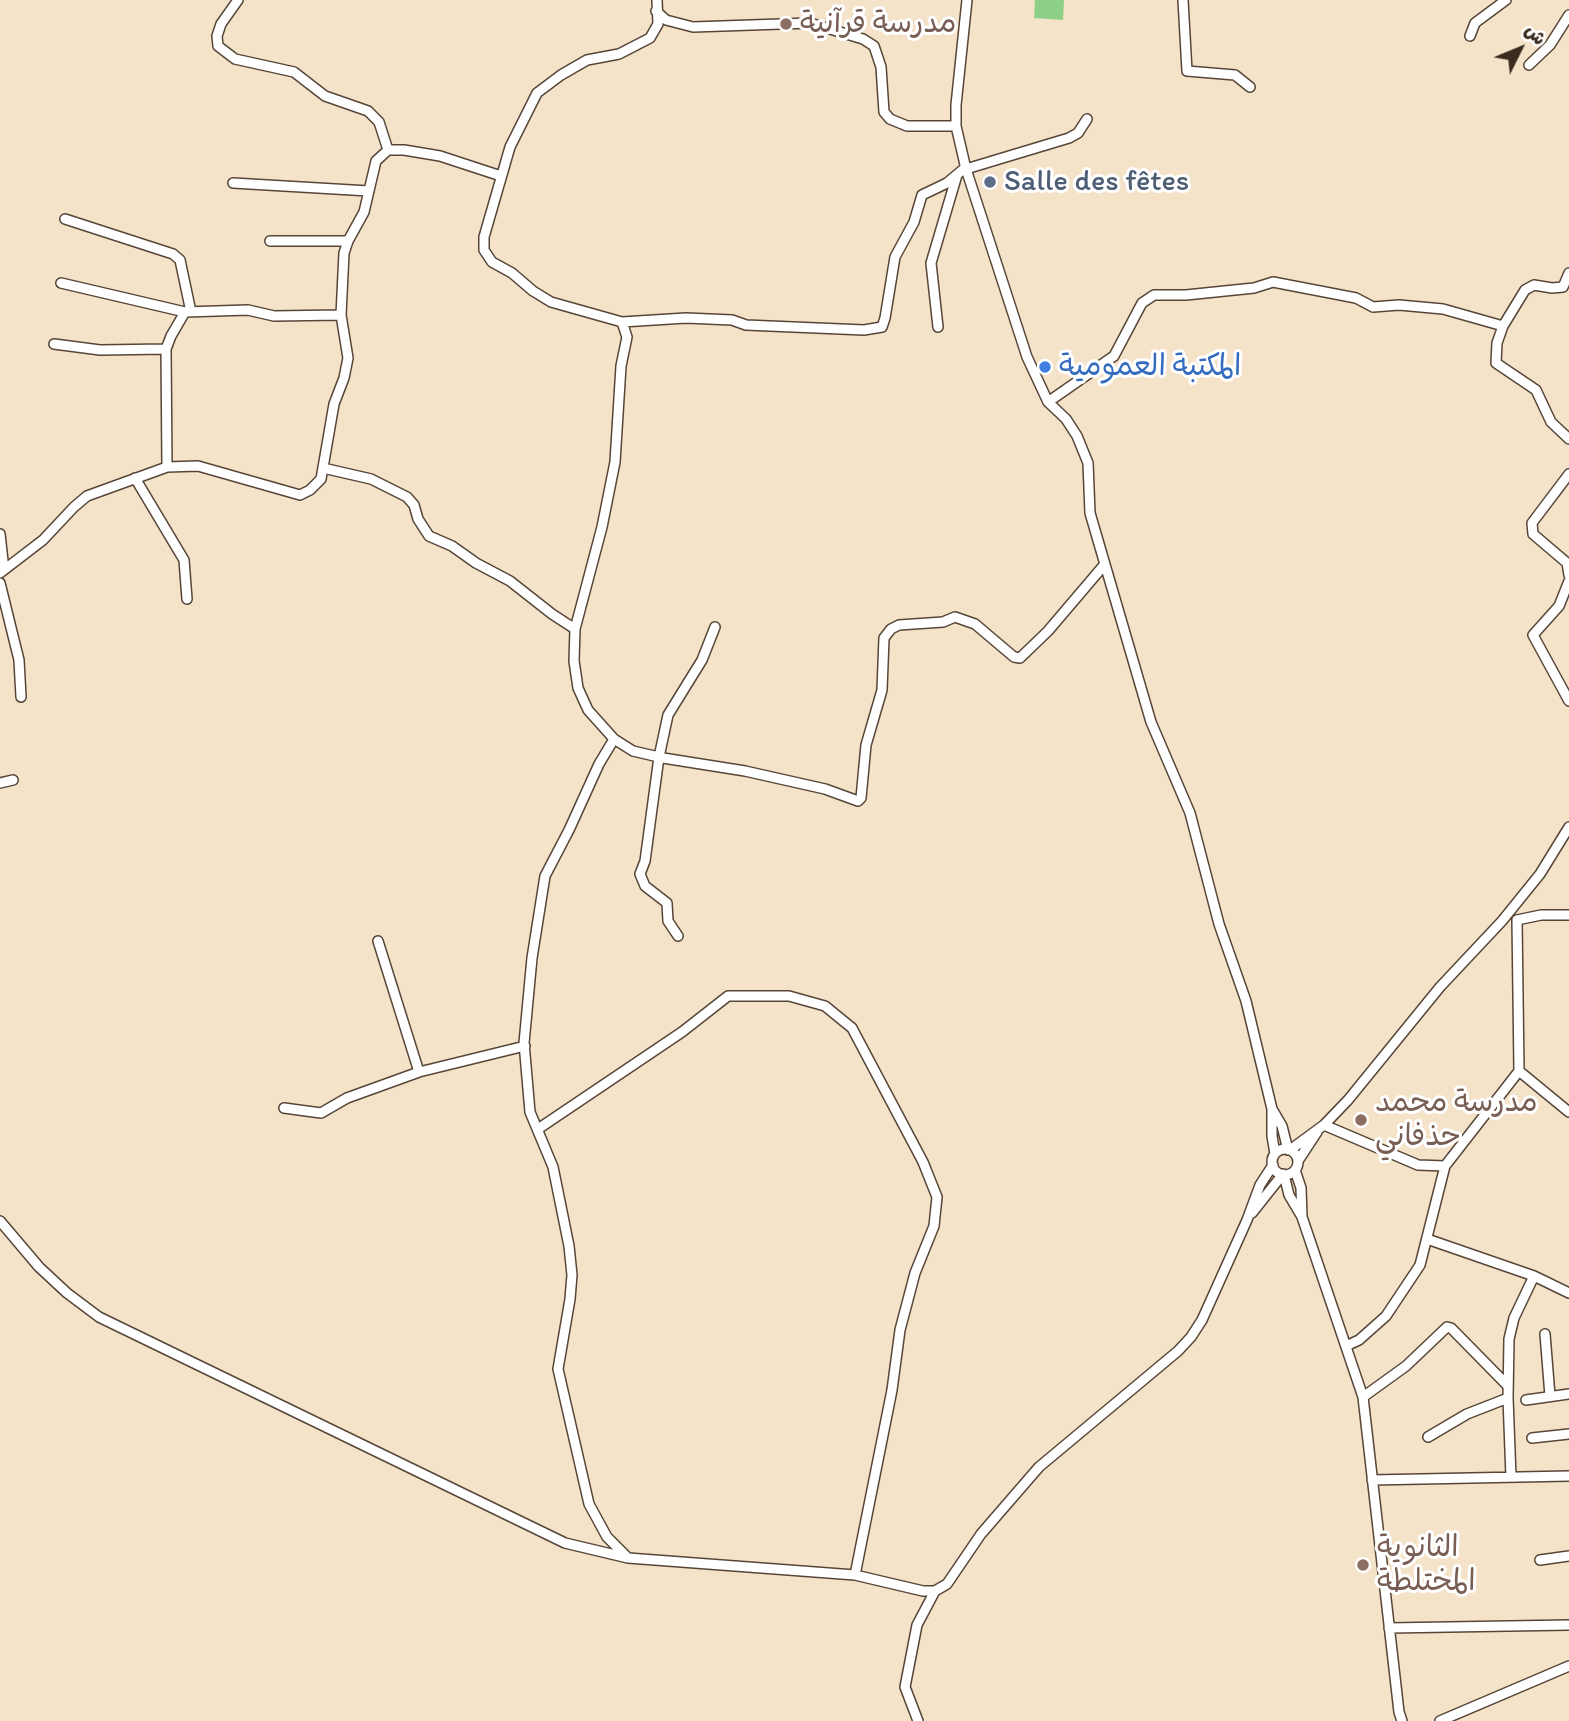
<!DOCTYPE html>
<html>
<head>
<meta charset="utf-8">
<style>
	body { margin:0 }
	#map { position:relative; width:1569px; height:1721px; overflow:hidden; background:#f4e3c9; font-family:Itim,"Playpen Sans Arabic",sans-serif }
	canvas { display:block }
	.north { position:absolute; left:1485px; top:14px; width:70px; height:70px; -webkit-text-stroke:5px #fff; paint-order:stroke; rotate:47deg; font-size:19px; font-weight:700; line-height:28px; text-align:center; color:#3b2a1e }
	.north::after { content:''; display:block; margin:auto; width:24px; height:32px; background:#3b2a1e; clip-path:polygon(50% 0,100% 100%,50% 72%,0 100%) }
</style>
</head>
<body>
<div id="map">
<canvas width="1569" height="1721"></canvas>
<div class="north">ش</div>
</div>
<script>
const c = document.querySelector('canvas').getContext('2d');
c.lineJoin = 'round';
function fillPath(path, color) { c.fillStyle = color; c.fill(path, 'evenodd'); }
const shape = rows => new Path2D(rows.map(r => 'M' + r).join(''));
function stroke(path, color, width, dash) { c.strokeStyle = color; c.lineWidth = width; c.lineCap = dash ? 'butt' : 'round'; c.setLineDash(dash || []); c.stroke(path); }
function write(font, color, halo, rows, align = 'center') {
  c.font = font + ' Itim,"Playpen Sans Arabic",sans-serif'; c.lineWidth = 6; c.setLineDash([]); c.textBaseline = 'middle'; c.strokeStyle = halo; c.fillStyle = color; for (const [text, x, y, turn = 0] of rows) {
    c.save(); c.translate(x, y); c.rotate((+turn || 0) * Math.PI / 180); c.textAlign = isNaN(turn) ? turn : align; if (halo) c.strokeText(text, 0, 0); c.fillText(text, 0, 0); c.restore();
  }
}
fillPath(shape([
	[1035,0,1064,0,1063,20,1034,18]
]), '#8fd088');
const minor = shape([
	[238,0,221,24,217,36,218,46,235,59,294,72,325,96,368,111,379,122,388,150],
	[657,0,658,24,650,38,619,54,587,60,561,75,537,93,510,147,484,237,484,250,492,262,512,273,533,291,551,302,622,322,627,337,621,366,615,462,602,527,575,629,574,661,578,688,588,710,614,739,633,751,663,758,745,771,825,789,858,801,861,798,866,745,882,690,884,638,891,629,899,625,943,622,955,617,975,624,1014,657,1020,658,1048,631,1105,564],
	[967,0,956,105,956,126,966,169,1027,357,1048,402,1066,419,1077,436,1088,463,1090,513,1151,722,1190,813,1219,924,1246,1001,1272,1109,1282,1126,1288,1150],
	[1183,0,1187,71,1235,75,1250,87],
	[656,11,666,20,693,27,810,23,863,39,874,46,881,67,884,112,890,119,907,126,956,126],
	[1470,36,1475,23,1506,0],
	[1529,65,1550,45,1569,15],
	[966,169,1069,138,1078,133,1087,119],
	[233,183,369,191],
	[65,219,173,254,180,260,191,312],
	[270,241,348,241],
	[1569,273,1563,287,1552,288,1534,285,1525,290,1503,326,1497,343,1496,363,1536,390,1551,422,1569,439],
	[61,283,185,312,248,310,274,316,341,315],
	[622,322,686,318,732,320,746,325,864,330,882,327,885,318,895,257,914,222,922,195,947,183,966,167],
	[938,327,931,263,957,175],
	[54,344,100,350,166,349,171,336,185,312],
	[166,349,167,467],
	[1048,402,1114,356,1142,303,1154,295,1186,295,1254,288,1273,282,1356,298,1373,307,1399,305,1443,309,1503,326],
	[323,468,371,479,407,497,414,505,418,519,429,536,452,546,476,563,510,581,552,614,575,629],
	[1569,474,1532,523,1533,534,1567,563,1569,575],
	[135,478,184,560,187,599],
	[0,534,4,570],
	[0,573,43,540,74,507,87,496,167,467,198,466,300,495,310,490,321,479,334,404,344,378,348,358,341,315,344,253,348,241,364,212,376,161,388,150,404,150,440,156,501,176],
	[1569,581,1559,606,1533,635,1569,701],
	[0,583,19,660,21,697],
	[614,739,599,764,569,830,545,876,532,958,524,1043,530,1112,553,1167,569,1246,572,1275,570,1299,558,1369,589,1504,607,1537,627,1557],
	[0,783,13,780],
	[1569,915,1541,915,1517,920,1519,1071,1569,1112],
	[678,936,668,921,667,903,645,886,640,874,645,861,659,757,668,715,702,660,715,627],
	[378,941,419,1072],
	[284,1108,321,1113,347,1098,419,1072,525,1046],
	[1272,1109,1272,1136,1275,1154],
	[1324,1125,1418,1165,1445,1166,1519,1071],
	[538,1129,682,1032,728,996,789,996,825,1006,852,1028,923,1162,937,1197,934,1226,915,1273,900,1330,892,1390,855,1575],
	'1272 1162a13 13 0 1 1 26 0a13 13 0 1 1-26 0Z',
	[1290,1150,1324,1125,1348,1100,1440,987,1502,921,1540,874,1569,827],
	[1298,1161,1317,1132],
	[1295,1170,1301,1188,1302,1217],
	[1284,1175,1289,1195,1302,1217,1363,1397,1399,1712,1402,1721],
	[1252,1213,1283,1174],
	[0,1221,39,1267,67,1293,99,1317,565,1543,628,1558,855,1575,923,1591,935,1591,947,1584,981,1534,1039,1467,1178,1351,1191,1337,1202,1320,1247,1220,1260,1185,1273,1165],
	[1427,1239,1534,1276,1569,1293],
	[1545,1334,1550,1396],
	[1346,1346,1359,1340,1386,1316,1420,1265,1445,1166],
	[1363,1397,1406,1366,1447,1327,1451,1328,1508,1386],
	[1526,1400,1569,1394],
	[1428,1437,1467,1414,1508,1398],
	[1532,1438,1569,1434],
	[1511,1477,1508,1398,1509,1339,1514,1318,1534,1276],
	[1372,1480,1569,1476],
	[1540,1560,1569,1556],
	[1389,1628,1569,1625],
	[918,1721,905,1687,917,1625,935,1591],
	[1440,1721,1569,1666]
]);
stroke(minor, '#574638', 12);
stroke(minor, '#fff', 9);
for (const [x, y, r, color] of [
	[786,24,7,"#8d6e63"],
	[990,182,7,"#5c6f8a"],
	[1045,367,7,"#3f7fe0"],
	[1361,1120,7,"#8d6e63"],
	[1363,1565,7,"#8d6e63"]
]) { const dot = new Path2D(); dot.arc(x, y, r, 0, 2 * Math.PI); c.fillStyle = color; c.fill(dot); stroke(dot, '#fff', 2.5); }
write('30px', '#785e54', '#fff', [
	["مدرسة قرآنية",800,24],
	["مدرسة محمد",1375,1103],
	["حذفاني",1375,1137],
	["الثانوية",1377,1548],
	["المختلطة",1377,1582]
], 'left');
write('30px', '#4e5e75', '#fff', [
	["Salle des fêtes",1004,182]
], 'left');
write('30px', '#366cbe', '#fff', [
	["المكتبة العمومية",1059,367]
], 'left');
</script>
</body>
</html>
